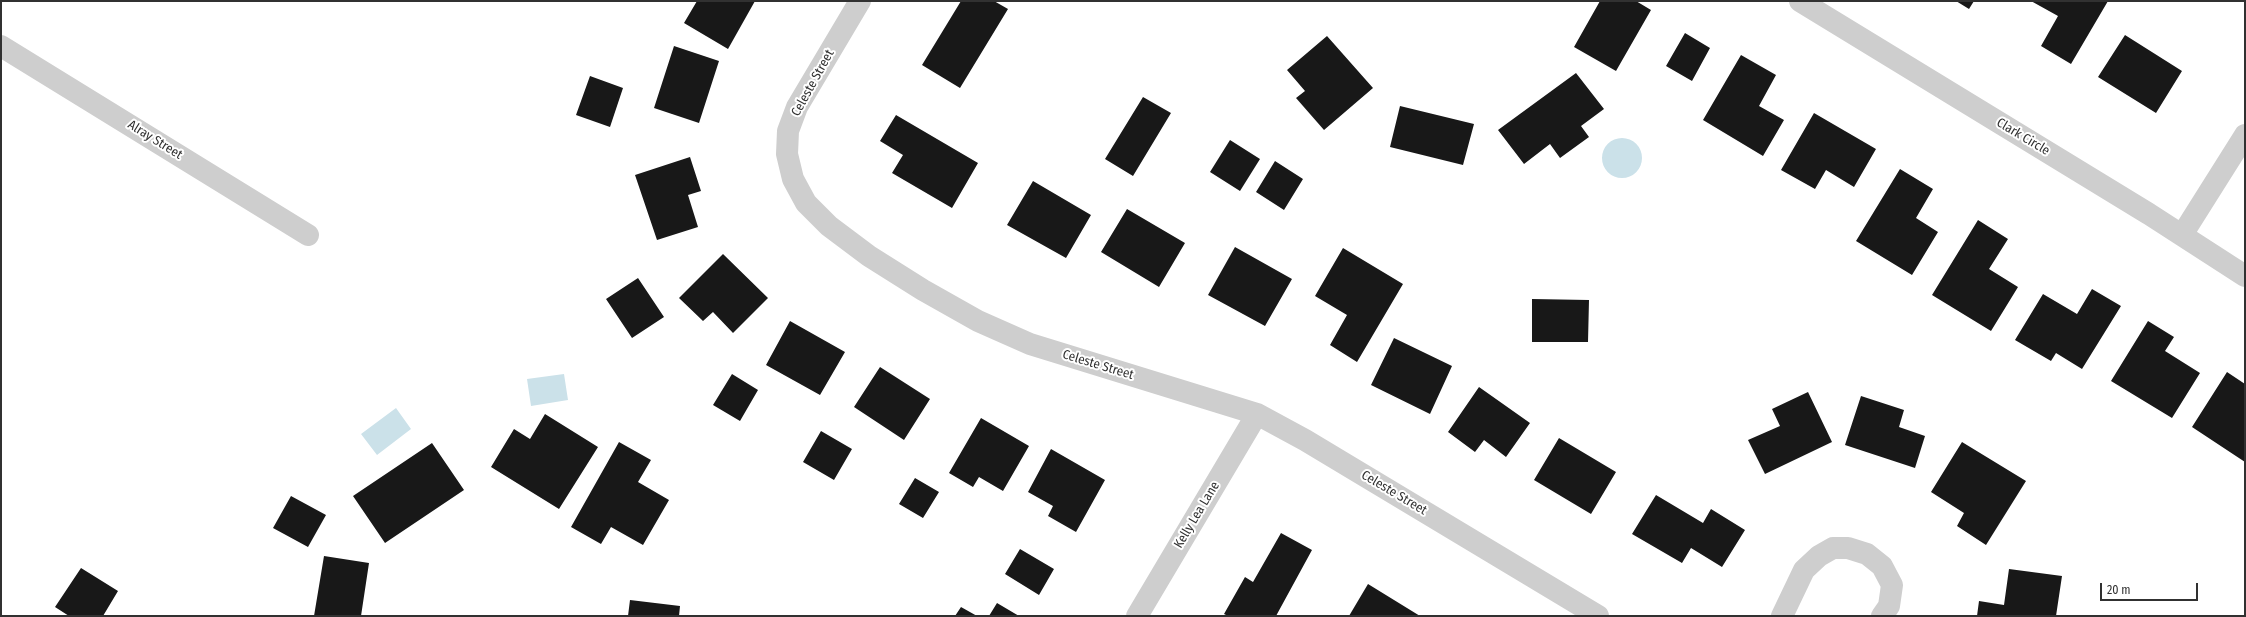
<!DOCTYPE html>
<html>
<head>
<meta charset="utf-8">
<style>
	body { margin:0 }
	#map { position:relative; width:2246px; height:617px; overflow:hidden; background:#fff; font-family:"Fira Sans Condensed",sans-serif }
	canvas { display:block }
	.frame { position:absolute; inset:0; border:2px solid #313131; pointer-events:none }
	.scale { position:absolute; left:2100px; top:583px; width:98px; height:18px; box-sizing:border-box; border:2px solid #313131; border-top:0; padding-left:5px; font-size:12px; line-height:14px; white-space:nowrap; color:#313131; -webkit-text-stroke:3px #fff; paint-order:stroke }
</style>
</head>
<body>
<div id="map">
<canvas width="2246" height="617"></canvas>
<div class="frame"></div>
<div class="scale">20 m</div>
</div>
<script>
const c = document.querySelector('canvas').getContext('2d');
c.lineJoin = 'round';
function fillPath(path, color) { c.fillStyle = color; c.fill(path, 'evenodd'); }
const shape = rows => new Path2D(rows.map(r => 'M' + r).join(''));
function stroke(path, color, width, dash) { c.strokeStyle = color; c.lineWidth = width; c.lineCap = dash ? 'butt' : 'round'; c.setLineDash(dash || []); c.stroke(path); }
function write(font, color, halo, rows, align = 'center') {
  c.font = font + ' "Fira Sans Condensed",sans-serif'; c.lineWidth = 4; c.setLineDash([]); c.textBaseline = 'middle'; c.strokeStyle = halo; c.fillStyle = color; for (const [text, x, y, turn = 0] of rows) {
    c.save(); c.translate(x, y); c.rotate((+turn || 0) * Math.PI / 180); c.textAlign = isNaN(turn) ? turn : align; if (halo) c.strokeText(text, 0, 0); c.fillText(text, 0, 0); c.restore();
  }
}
fillPath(shape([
	'1602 158a20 20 0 1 1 40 0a20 20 0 1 1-40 0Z',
	[564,374,568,400,531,406,527,379],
	[396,408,411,429,377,455,361,434]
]), '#cbe1e9');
fillPath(shape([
	[697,1,755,1,728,49,684,23],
	[961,1,994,1,1008,9,960,88,922,65],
	[1600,1,1636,1,1651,10,1616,71,1574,47],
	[1956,1,1974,1,1969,9],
	[2031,1,2108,1,2071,64,2041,46,2058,16],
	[1685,33,1710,48,1692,81,1666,66],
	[2125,35,2182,71,2156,113,2098,77],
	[1327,36,1373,88,1324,130,1296,98,1305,91,1287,70],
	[674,46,719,61,699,123,654,108],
	[1741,55,1776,75,1759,106,1784,120,1763,156,1703,120],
	[1576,73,1604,109,1581,126,1589,137,1560,158,1550,144,1524,164,1498,130],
	[590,76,623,88,610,127,576,115],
	[1143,97,1171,113,1133,176,1105,159],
	[1400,106,1474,124,1463,165,1390,147],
	[1814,113,1876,149,1854,187,1826,170,1815,189,1781,170],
	[896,115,978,163,952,208,892,173,903,155,880,141],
	[1230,140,1260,159,1240,191,1210,172],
	[690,157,701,191,688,195,698,227,657,240,635,175],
	[1275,161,1303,179,1284,210,1256,192],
	[1900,169,1933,189,1916,218,1938,232,1912,275,1856,241],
	[1033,181,1091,215,1066,258,1007,225],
	[1127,209,1185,243,1159,287,1101,252],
	[1978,220,2008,239,1989,269,2018,287,1991,331,1932,295],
	[1235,247,1292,279,1265,326,1208,295],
	[1343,248,1403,284,1357,362,1330,345,1347,315,1315,296],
	[723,254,768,298,733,333,713,312,703,321,679,298],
	[638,278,664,317,632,338,606,299],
	[2092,289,2121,306,2082,369,2056,353,2051,361,2015,340,2043,294,2077,314],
	[1532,299,1589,300,1588,342,1532,342],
	[790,321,845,352,820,395,766,365],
	[2148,321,2174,337,2165,351,2200,373,2172,418,2111,381],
	[1394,338,1452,366,1430,414,1371,385],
	[880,367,930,399,904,440,854,407],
	[2227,372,2245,384,2245,462,2192,427],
	[732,374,758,390,740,421,713,405],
	[1479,387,1530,423,1506,457,1484,440,1475,452,1448,432],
	[1808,392,1832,442,1765,474,1748,440,1780,426,1772,409],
	[1861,396,1904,410,1899,427,1925,436,1915,468,1845,445],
	[545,414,598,447,559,509,491,467,514,429,530,439],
	[981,418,1029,446,1003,491,979,477,973,487,949,473],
	[821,431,852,449,834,480,803,462],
	[1559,438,1616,472,1591,514,1534,480],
	[619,442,651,460,638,482,669,500,643,545,611,527,601,544,571,527],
	[1962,442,2026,481,1986,545,1957,526,1964,513,1931,492],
	[432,443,464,490,385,543,353,496],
	[1051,449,1105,480,1076,532,1048,516,1053,506,1028,492],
	[915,478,939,492,923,518,899,504],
	[1656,495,1703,523,1711,509,1745,530,1722,567,1691,548,1682,563,1632,534],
	[291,496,326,515,308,547,273,528],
	[1281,533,1312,550,1276,616,1228,616,1224,614,1245,577,1253,582],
	[1020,549,1054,569,1039,595,1005,574],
	[324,556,369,563,361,616,314,616],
	[81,568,118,591,103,616,69,616,55,607],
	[2009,569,2062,576,2056,616,1977,616,1979,601,2004,605],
	[1368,584,1420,616,1349,616],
	[630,600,680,606,679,616,628,616],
	[997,603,1019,616,989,616],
	[961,607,977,616,955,616]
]), '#181818');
stroke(shape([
	[860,1,797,107,788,131,787,154,793,179,806,203,829,226,869,256,923,290,978,321,1030,344,1257,414,1305,440,1598,616],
	[1800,1,2149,214,2245,276],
	[1,46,308,235],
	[2182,235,2245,135],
	[1137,616,1257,414],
	[1782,616,1804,570,1819,556,1833,548,1848,548,1867,554,1882,566,1892,585,1889,606,1882,616]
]), '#cecece', 22);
write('13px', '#313131', '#fff', [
	["Celeste Street",813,83,-61],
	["Clark Circle",2023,137,31],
	["Alray Street",155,140,32],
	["Celeste Street",1098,365,17],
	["Celeste Street",1394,493,31],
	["Kelly Lea Lane",1197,515,-59]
]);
</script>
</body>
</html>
